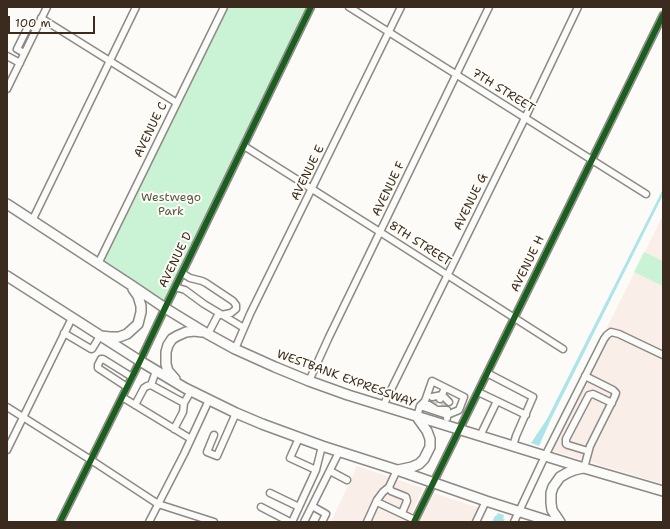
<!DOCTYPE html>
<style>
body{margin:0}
#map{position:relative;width:670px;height:529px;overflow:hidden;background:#fcfbf8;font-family:"Shantell Sans",sans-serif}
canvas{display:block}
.frame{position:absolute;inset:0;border:8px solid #3b2a1e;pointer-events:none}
.scale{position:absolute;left:8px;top:16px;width:87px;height:18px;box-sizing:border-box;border:2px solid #3b2a1e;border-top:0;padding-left:5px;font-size:12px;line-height:14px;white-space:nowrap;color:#3b2a1e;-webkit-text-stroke:3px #fdfcf7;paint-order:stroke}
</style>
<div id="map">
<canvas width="670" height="529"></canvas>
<div class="frame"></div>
<div class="scale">100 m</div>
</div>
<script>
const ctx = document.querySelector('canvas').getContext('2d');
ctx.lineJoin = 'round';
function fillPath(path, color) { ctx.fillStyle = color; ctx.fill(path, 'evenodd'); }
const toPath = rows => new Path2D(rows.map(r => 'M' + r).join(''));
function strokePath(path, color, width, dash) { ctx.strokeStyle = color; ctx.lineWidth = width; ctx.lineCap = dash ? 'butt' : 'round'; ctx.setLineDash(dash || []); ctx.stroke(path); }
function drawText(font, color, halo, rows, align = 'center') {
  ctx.font = font + ' "Shantell Sans",sans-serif'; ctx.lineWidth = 4; ctx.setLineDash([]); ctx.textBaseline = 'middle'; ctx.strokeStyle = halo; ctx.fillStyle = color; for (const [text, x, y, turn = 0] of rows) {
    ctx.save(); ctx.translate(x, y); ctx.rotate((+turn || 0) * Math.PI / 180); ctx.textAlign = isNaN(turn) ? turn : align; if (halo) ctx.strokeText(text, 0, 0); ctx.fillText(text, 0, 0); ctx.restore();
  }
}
const built = toPath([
 [663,215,663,484,546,449],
 [357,466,423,488,408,522,331,522],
 [433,493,480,508,473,522,419,522]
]);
const green = toPath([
 [224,7,311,7,165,308,98,264],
 [644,252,663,261,663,286,634,272]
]);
const water = toPath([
 [663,189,663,195,551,419,539,446,531,443,547,419],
 [498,513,504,515,503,519,505,519,503,522,492,522,495,516,496,516]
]);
const minorTunnel = toPath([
 [433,406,436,398],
 [443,409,445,401]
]);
const minor = toPath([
 [349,7,646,194],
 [41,18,177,103],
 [24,53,17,49,29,25,36,29],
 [7,56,20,63],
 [7,89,47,7],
 [244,146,380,232,563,349],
 [32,221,136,7],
 [98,264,224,7],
 [182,273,190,278,202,281,206,283,233,301,236,305,236,309,231,313,221,315],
 [175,287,185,290,204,304,244,328],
 [64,333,91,349,92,349,100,336],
 [208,334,219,313],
 [235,349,250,314,401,7],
 [487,373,533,397,516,436,513,446],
 [309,381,329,337,489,7],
 [151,385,156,371],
 [127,387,98,368,98,365,101,359,103,359,132,377],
 [478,392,497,401,480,436],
 [442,395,449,402],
 [122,397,191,439],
 [432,397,442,395],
 [440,399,445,388],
 [497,401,526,415],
 [135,405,144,388,147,386,151,385,184,403],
 [429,405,437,410,447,410],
 [383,406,525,118,578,7],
 [420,406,425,401,432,381,464,397,459,410,447,415],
 [7,407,91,460,158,504,214,522],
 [417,417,420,406,447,415,447,418],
 [174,429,183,412,184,403,191,391],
 [214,435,207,452,217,456,236,413],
 [299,438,290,458,316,470],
 [7,450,72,318],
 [588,451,568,445,566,444,566,439,589,395,593,394,612,403],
 [584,468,590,446,614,398,616,393,613,390,585,376],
 [330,471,347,480],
 [389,487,391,491,406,497,407,501,402,513],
 [270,493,299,507],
 [377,502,415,520],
 [312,506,326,514,322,522],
 [261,507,290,522],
 [60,522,140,361,165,308,311,7],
 [149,522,184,454,209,400],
 [292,522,316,470,322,446],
 [304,522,339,452],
 [367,522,377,500,383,492,389,487,397,470],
 [414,522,663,15],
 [476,522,486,501],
 [514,522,545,456,604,339,607,335,611,332,619,334,663,355]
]);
const highway = toPath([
 [7,204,131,285,165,308,206,333,235,349,275,367,309,381,348,395,584,468,663,491],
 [7,276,140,361,185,388,236,413,262,424,322,446,397,470,486,501,552,522],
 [101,336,110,337,119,337,127,334,138,324,141,312,141,306,138,296,133,289],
 [175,379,168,371,166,364,166,352,168,345,172,339,177,336,186,332,194,331,202,332],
 [398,470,412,467,419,464,424,459,430,447,430,439,427,431,417,417],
 [560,522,552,510,551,503,551,493,553,487,560,477,567,473,574,470,583,468]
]);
const cycleway = toPath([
 [60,522,140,361,165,308,311,7],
 [414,522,663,15]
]);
const streetNames = [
 ["7TH STREET",503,91,32],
 ["AVENUE C",151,130,-64],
 ["AVENUE E",308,173,-64],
 ["AVENUE F",389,189,-64],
 ["AVENUE G",471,202,-64],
 ["8TH STREET",420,244,33],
 ["AVENUE D",176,260,-64],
 ["AVENUE H",528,264,-64],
 ["WESTBANK EXPRESSWAY",346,379,20]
];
const parkNames = [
 ["Westwego",171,198],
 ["Park",171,212]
];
fillPath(built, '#f9efe8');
fillPath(green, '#caf2d5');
fillPath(water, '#ace5e9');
strokePath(minorTunnel, '#d5d1cc', 6, [6, 3]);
strokePath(minor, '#8d8985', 9);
strokePath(highway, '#8d8985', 12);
strokePath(minor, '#fbfbf9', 6);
strokePath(highway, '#fbfbf9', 9);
strokePath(cycleway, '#1b5e20', 6);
drawText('12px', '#3b2a1e', '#fdfcf7', streetNames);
drawText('12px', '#545a44', '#fdfcf7', parkNames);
</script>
